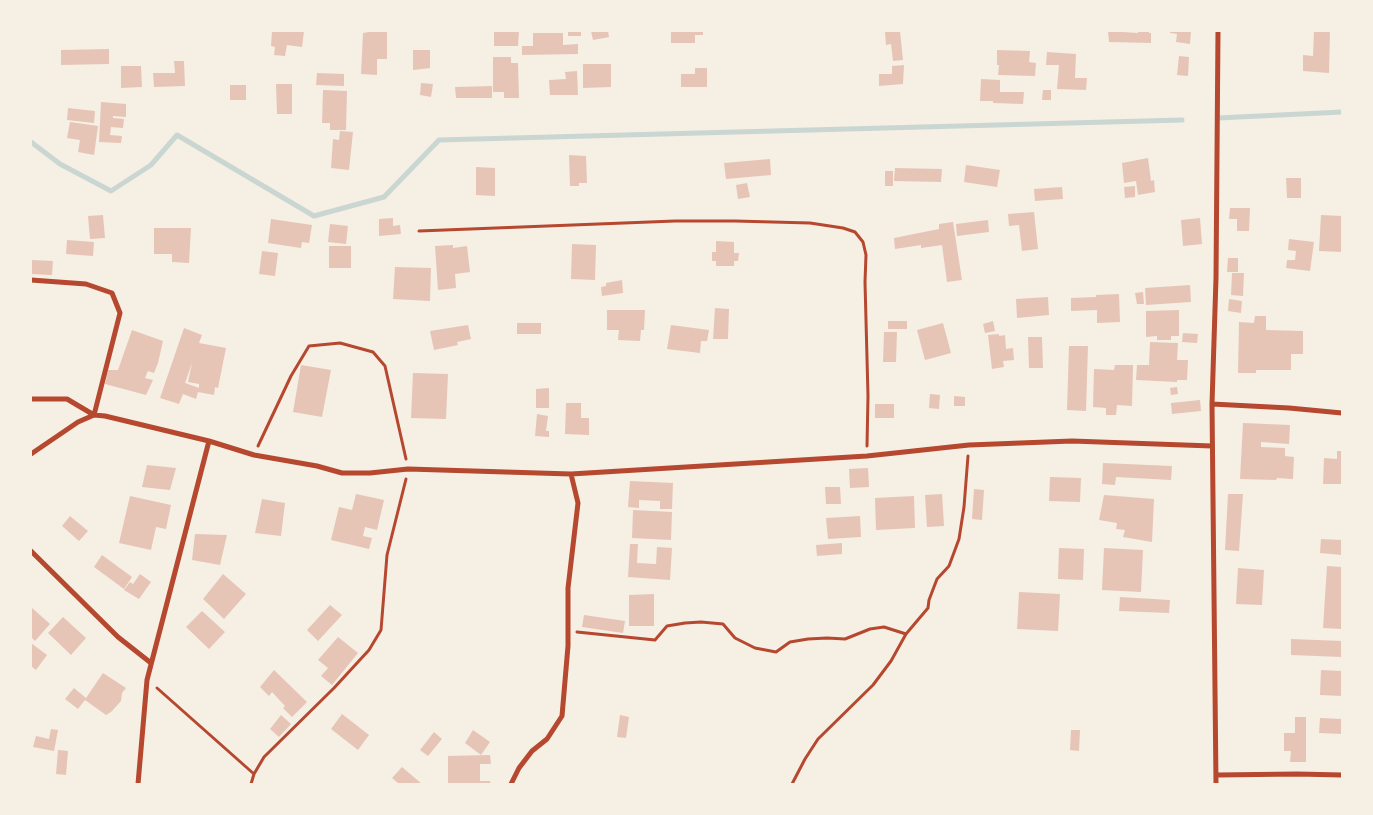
<!DOCTYPE html>
<style>
body{margin:0}
#map{position:relative;width:1373px;height:815px;overflow:hidden;background:#f6efe4;font-family:"Sofia Sans Condensed",sans-serif}
canvas{display:block}
.frame{position:absolute;inset:0;border:32px solid #f6efe4;pointer-events:none}
</style>
<div id="map">
<canvas width="1373" height="815"></canvas>
<div class="frame"></div>
</div>
<script>
const ctx = document.querySelector('canvas').getContext('2d');
ctx.lineJoin = 'round';
const toPath = rows => new Path2D(rows.map(r => 'M' + r).join(''));
function strokePath(path, color, width, dash) { ctx.strokeStyle = color; ctx.lineWidth = width; ctx.lineCap = dash ? 'butt' : 'round'; ctx.setLineDash(dash || []); ctx.stroke(path); }
function fillPath(path, color) { ctx.fillStyle = color; ctx.fill(path, 'evenodd'); }
const stream = toPath([
 [1218,118,1342,112],
 [31,142,60,164,111,191,151,165,177,135,314,216,384,197,439,140,1182,120]
]);
const building = toPath([
 [272,31,304,31,302,47,287,45,285,56,274,55,275,47,271,46],
 [375,31,387,31,387,59,377,59,377,75,361,74,363,33],
 [494,31,519,31,518,46,494,46],
 [568,31,581,31,581,36,568,36],
 [591,31,608,31,609,37,593,40],
 [671,31,703,31,703,35,695,35,695,43,671,43],
 [900,31,903,60,893,61,891,44,886,45,885,32],
 [1108,31,1138,33,1138,31,1149,31,1149,33,1151,33,1151,43,1109,42],
 [1170,31,1191,31,1190,44,1176,42,1177,34,1170,33],
 [1314,31,1330,31,1329,73,1303,71,1303,55,1313,56],
 [533,33,563,33,563,45,578,44,578,54,522,55,522,46,533,46],
 [109,49,109,64,61,65,61,50],
 [413,50,430,50,430,68,413,70],
 [997,50,1030,51,1029,62,1036,63,1035,76,998,75,999,65,997,65],
 [1047,52,1076,54,1075,78,1087,78,1086,90,1057,89,1059,65,1046,65],
 [1179,56,1189,57,1188,76,1177,75],
 [493,57,511,57,511,63,518,63,519,98,504,98,504,92,493,92],
 [174,61,184,61,185,86,154,87,153,73,175,73],
 [583,64,611,64,611,87,583,88],
 [904,65,903,84,879,86,879,74,892,74,892,66],
 [121,66,141,66,142,87,121,88],
 [695,68,707,68,707,87,681,87,681,74,695,74],
 [577,71,578,95,550,95,549,80,566,79,565,72],
 [317,73,344,74,344,86,316,85],
 [981,79,1000,80,1000,92,1024,92,1023,104,993,103,993,101,980,101],
 [421,83,433,84,431,97,420,95],
 [276,84,292,84,292,114,277,114],
 [230,85,246,85,246,100,230,100],
 [492,86,492,98,456,98,455,87],
 [323,90,347,91,346,130,330,130,330,123,322,123],
 [1043,90,1051,90,1051,100,1042,100],
 [101,102,126,104,126,117,113,116,113,118,124,119,123,128,111,127,110,135,122,136,121,143,99,142],
 [68,108,95,111,94,123,67,120],
 [70,122,98,126,94,155,78,152,80,140,67,138],
 [340,131,353,132,349,170,331,168,333,139,339,140],
 [569,155,586,156,587,183,579,183,579,186,570,186],
 [1148,158,1151,181,1154,180,1155,192,1138,195,1136,181,1124,183,1122,163],
 [770,159,771,175,726,179,724,163],
 [966,165,1000,170,997,187,964,182],
 [476,167,495,168,495,196,476,195],
 [895,168,942,169,941,182,894,181],
 [885,171,893,171,893,186,885,186],
 [1286,178,1301,178,1301,198,1287,198],
 [747,183,750,197,738,199,736,185],
 [1135,186,1135,197,1125,198,1124,187],
 [1062,187,1063,199,1035,201,1034,189],
 [1230,208,1250,208,1249,231,1237,231,1237,219,1229,219],
 [1034,212,1038,249,1022,251,1019,225,1009,226,1008,214],
 [103,215,105,238,90,239,88,216],
 [1321,215,1342,216,1342,252,1319,251],
 [393,218,393,226,400,225,401,234,379,236,379,219],
 [1200,218,1202,244,1183,246,1181,220],
 [271,219,312,225,309,243,302,242,301,248,268,243],
 [988,220,989,232,957,236,956,224],
 [953,222,962,280,947,282,942,245,921,248,921,245,895,249,894,238,939,229,939,224],
 [330,224,348,226,346,244,328,242],
 [154,228,191,228,189,263,172,262,172,254,154,254],
 [1289,239,1314,242,1310,271,1286,268,1287,260,1295,260,1296,251,1288,250],
 [67,240,94,242,93,256,66,254],
 [716,241,734,242,734,253,739,253,738,261,734,261,734,266,716,266,716,261,712,261,712,252,716,252],
 [572,244,596,245,595,280,571,279],
 [453,245,453,248,467,246,470,272,455,274,456,288,438,290,435,246],
 [329,246,351,246,351,268,329,268],
 [262,251,278,253,275,276,259,274],
 [1228,258,1238,258,1238,272,1227,272],
 [31,260,53,261,52,275,31,274],
 [395,267,431,268,430,301,393,299],
 [1232,273,1244,273,1243,296,1231,295],
 [622,280,623,293,602,296,601,287,606,286,606,283],
 [1190,285,1191,302,1146,305,1145,288],
 [1143,292,1144,304,1137,304,1135,293],
 [1119,294,1120,322,1097,323,1097,310,1071,311,1071,298,1096,297,1096,295],
 [1048,297,1049,315,1017,318,1016,299],
 [1229,299,1242,301,1241,313,1228,311],
 [715,308,729,309,728,339,713,339],
 [607,310,645,310,644,330,641,330,640,341,618,340,619,330,607,330],
 [1179,310,1179,336,1171,336,1171,340,1157,340,1157,336,1146,337,1146,311],
 [1255,316,1266,316,1266,330,1303,331,1303,354,1291,354,1291,370,1256,370,1256,373,1238,373,1239,322,1254,323],
 [888,321,907,321,907,329,888,329],
 [993,321,995,331,985,333,983,324],
 [517,323,541,323,541,334,517,334],
 [943,323,951,353,925,360,917,330],
 [468,325,471,339,457,342,458,345,434,350,430,331],
 [671,325,709,330,707,341,701,341,700,353,667,349],
 [184,328,202,335,199,343,226,348,218,388,215,387,214,395,198,392,196,399,183,394,179,404,160,398],
 [192,363,188,382,199,384,199,388,185,383],
 [132,330,163,341,158,363,154,373,148,371,145,378,153,380,146,395,105,384,108,370,118,370],
 [884,332,897,332,896,362,883,362],
 [1183,333,1198,334,1197,343,1182,342],
 [999,334,999,336,1005,335,1006,349,1013,348,1014,360,1003,361,1004,367,992,369,988,335],
 [1028,337,1042,337,1043,368,1029,368],
 [1150,342,1178,343,1177,360,1188,360,1187,380,1177,380,1177,382,1136,380,1137,365,1149,365],
 [1069,346,1088,346,1086,411,1067,410],
 [301,365,331,370,322,417,293,412],
 [1115,365,1133,365,1132,406,1117,405,1116,415,1106,415,1106,408,1093,407,1094,369,1114,370],
 [413,373,448,374,446,419,411,418],
 [1177,387,1178,394,1171,395,1170,388],
 [549,388,549,408,536,408,536,389],
 [930,394,940,395,939,409,929,408],
 [954,396,965,397,965,406,954,406],
 [1200,400,1201,411,1172,414,1171,403],
 [566,403,581,403,581,418,589,418,589,435,565,434],
 [875,404,894,404,894,418,875,418],
 [537,414,548,416,546,431,549,431,549,437,535,436],
 [1243,423,1290,425,1289,444,1261,442,1261,447,1285,448,1285,456,1294,457,1293,479,1277,478,1276,480,1240,479],
 [1337,451,1342,451,1342,484,1323,484,1324,458,1337,459],
 [1103,463,1172,466,1171,480,1116,477,1115,485,1102,484],
 [147,465,176,468,170,490,142,487],
 [868,468,869,487,850,488,849,469],
 [1050,477,1081,478,1080,502,1049,501],
 [630,481,673,483,672,509,660,509,660,501,639,500,639,508,628,507],
 [825,487,840,487,841,504,826,504],
 [974,489,984,490,982,520,972,519],
 [356,494,384,500,377,530,365,527,363,536,372,538,369,549,331,540,339,507,352,510],
 [942,494,944,526,927,527,925,495],
 [1228,494,1243,494,1239,551,1225,550],
 [1104,495,1154,499,1152,542,1123,537,1125,530,1116,529,1117,523,1099,520],
 [130,496,171,505,166,529,156,527,151,550,119,543],
 [914,496,915,528,876,530,875,498],
 [262,499,285,503,281,536,255,533],
 [633,510,672,512,671,540,632,538],
 [70,516,88,531,79,541,62,526],
 [860,516,861,537,828,539,826,518],
 [195,534,227,535,220,565,192,560],
 [1321,539,1342,540,1342,555,1320,553],
 [842,543,842,554,817,556,816,545],
 [630,544,638,544,637,563,656,564,657,547,672,548,670,580,628,577],
 [1059,548,1084,549,1083,580,1058,579],
 [1104,548,1143,550,1141,592,1102,590],
 [102,555,132,577,124,589,94,567],
 [1327,566,1342,567,1342,629,1323,628],
 [1238,568,1264,570,1262,605,1236,604],
 [140,574,151,582,139,599,124,590,130,582,133,584],
 [223,574,246,594,224,619,203,599],
 [1019,592,1060,594,1058,631,1017,629],
 [654,594,654,626,629,626,629,595],
 [1120,597,1170,600,1169,613,1119,611],
 [330,605,342,615,318,641,307,630],
 [31,607,50,624,35,641,31,637],
 [202,611,225,632,209,649,186,627],
 [584,615,625,621,623,633,582,627],
 [63,617,86,638,71,655,48,633],
 [338,637,358,653,332,685,321,676,328,668,318,660],
 [1291,639,1342,641,1342,657,1291,655],
 [31,643,47,655,36,670,31,666],
 [274,670,307,702,292,717,283,708,285,706,272,692,269,696,260,687],
 [1321,670,1342,671,1342,696,1320,695],
 [103,673,126,688,122,693,121,701,111,712,106,715,85,700,78,709,65,699,74,688,86,698],
 [342,714,369,735,358,750,331,729],
 [281,715,291,724,279,737,270,729],
 [620,715,629,717,626,738,617,737],
 [1295,717,1306,717,1306,762,1290,762,1291,751,1284,751,1284,733,1295,733],
 [1320,718,1342,719,1342,734,1319,733],
 [51,729,58,730,54,751,33,747,36,736,49,739],
 [473,730,490,742,481,755,465,743],
 [1071,730,1080,730,1079,751,1070,750],
 [434,732,442,739,428,756,420,750],
 [58,750,68,751,66,775,56,774],
 [490,755,491,764,480,764,480,781,490,781,491,784,448,784,448,756],
 [402,767,422,784,399,784,392,778]
]);
const path = toPath([
 [419,231,675,221,735,221,810,223,843,228,855,232,863,242,866,255,865,282,868,396,867,446],
 [258,446,291,376,309,346,340,343,373,352,385,366,406,459],
 [577,632,655,640,667,626,685,623,701,622,723,624,735,638,755,648,776,652,790,642,808,639,827,638,845,639,870,629,884,627,906,634],
 [157,688,254,774],
 [251,784,254,774,264,757,334,688,369,650,381,630,387,555,406,479],
 [792,784,805,759,818,739,873,685,891,661,906,634,928,608,929,600,937,579,949,566,959,539,964,507,968,456]
]);
const minor = toPath([
 [31,280,86,284,112,293,120,313,94,415,67,399,31,399],
 [1212,404,1289,408,1342,413],
 [31,454,78,422,94,415,105,416,209,441,254,455,317,466,342,473,370,473,408,469,571,474,867,456,969,445,1072,441,1212,446],
 [31,551,118,637,151,663],
 [1217,775,1297,774,1342,775],
 [138,784,147,680,209,441],
 [511,784,519,768,532,751,547,739,562,716,568,646,568,588,578,503,571,474],
 [1216,784,1212,404,1216,278,1218,31]
]);
strokePath(stream, '#c9d6d2', 5);
fillPath(building, '#e6c5b7');
strokePath(path, '#b5482f', 3);
strokePath(minor, '#b5482f', 5);
</script>
